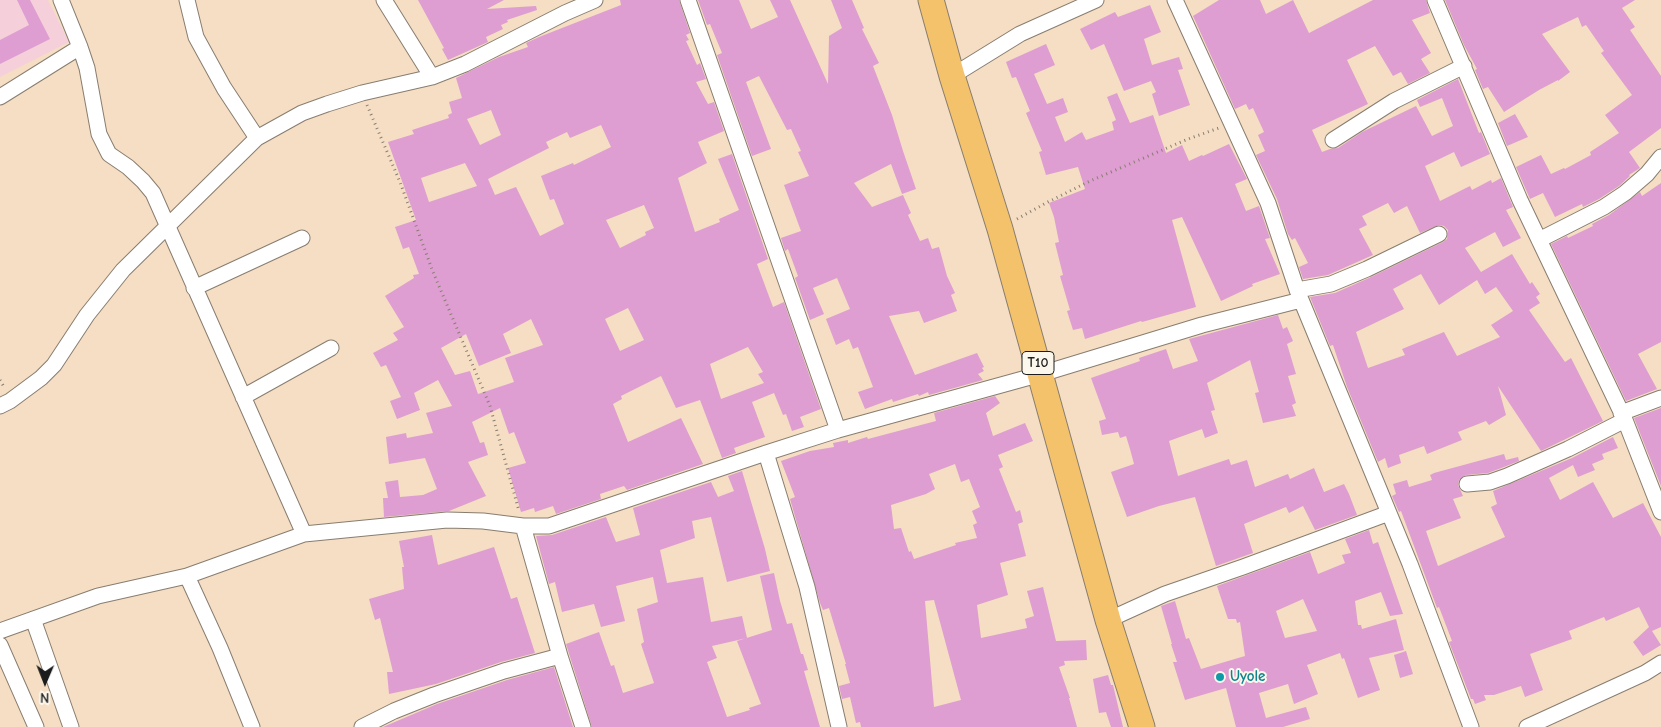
<!DOCTYPE html>
<style>
body{margin:0}
#map{position:relative;width:1661px;height:727px;overflow:hidden;background:#f5dec3;font-family:"Comic Neue",sans-serif}
canvas{display:block}
.north{position:absolute;left:20px;top:657px;width:50px;height:50px;-webkit-text-stroke:4px #fbf7ec;paint-order:stroke;rotate:181deg;font-size:14px;font-weight:700;line-height:20px;text-align:center;color:#1c1c1c}
.north::after{content:'';display:block;margin:auto;width:18px;height:22px;background:#1c1c1c;clip-path:polygon(50% 0,100% 100%,50% 72%,0 100%)}
</style>
<div id="map">
<canvas width="1661" height="727"></canvas>
<div class="north">N</div>
</div>
<script>
const ctx = document.querySelector('canvas').getContext('2d');
ctx.lineJoin = 'round';
function fillPath(path, color) { ctx.fillStyle = color; ctx.fill(path, 'evenodd'); }
const toPath = rows => new Path2D(rows.map(r => 'M' + r).join(''));
function strokePath(path, color, width, dash) { ctx.strokeStyle = color; ctx.lineWidth = width; ctx.lineCap = dash ? 'butt' : 'round'; ctx.setLineDash(dash || []); ctx.stroke(path); }
function drawText(font, color, halo, rows, align = 'center') {
  ctx.font = font + ' "Comic Neue",sans-serif'; ctx.lineWidth = 4; ctx.setLineDash([]); ctx.textBaseline = 'middle'; ctx.strokeStyle = halo; ctx.fillStyle = color; for (const [text, x, y, turn = 0] of rows) {
    ctx.save(); ctx.translate(x, y); ctx.rotate((+turn || 0) * Math.PI / 180); ctx.textAlign = isNaN(turn) ? turn : align; if (halo) ctx.strokeText(text, 0, 0); ctx.fillText(text, 0, 0); ctx.restore();
  }
}
const built = toPath([
 [0,0,48,0,69,42,0,77]
]);
const building = toPath([
 [17,0,30,0,50,39,0,64,0,40,29,25],
 [418,0,504,0,487,9,536,6,537,10,507,20,508,22,501,25,503,29,486,37,488,42,448,60,442,49,444,48],
 [620,0,679,0,690,33,686,35,689,40,686,41,697,65,700,63,706,79,696,82,708,104,714,102,724,131,698,142,707,163,678,178,695,232,720,222,719,219,739,210,718,159,732,154,768,259,757,264,773,307,784,302,821,409,800,417,804,427,792,431,786,414,783,415,774,393,752,402,765,437,734,448,736,453,722,458,700,400,676,408,661,376,621,396,622,399,613,404,628,442,681,418,703,464,627,490,624,486,600,494,601,499,556,514,553,506,535,512,534,508,521,512,508,468,526,463,514,432,509,434,500,408,472,422,480,443,484,442,488,455,468,462,486,496,449,511,384,517,383,498,388,498,385,482,398,480,400,497,423,495,437,489,425,458,389,464,386,437,406,433,407,438,433,433,426,413,452,406,438,380,414,393,420,410,397,419,390,401,401,397,386,365,381,367,373,353,398,340,393,333,404,327,385,296,414,278,413,275,419,274,409,247,403,249,395,227,416,220,388,142,414,134,412,130,449,118,448,115,452,113,449,102,462,98,456,78,499,57,528,47,526,43,539,37,621,5],
 [491,110,501,135,480,145,467,119],
 [601,125,611,147,574,165,573,163,541,176,550,200,554,199,564,224,540,236,516,187,495,195,488,179,549,148,546,142,567,132,570,138],
 [465,163,477,186,429,202,421,178],
 [644,205,654,228,645,232,646,235,620,248,606,220],
 [628,308,644,340,620,351,605,319],
 [531,319,543,345,505,358,514,382,478,394,470,371,455,375,441,348,466,334,479,366,511,353,503,334],
 [748,347,763,372,758,374,764,383,721,399,710,364],
 [698,0,739,0,751,29,778,17,770,0,790,0,828,84,829,36,842,28,831,0,852,0,864,28,862,29,879,63,873,66,892,115,903,151,916,189,902,194,891,164,854,183,872,207,903,195,911,213,908,215,920,241,928,238,932,249,939,247,947,276,955,293,951,295,957,311,924,323,919,311,889,316,915,375,977,353,984,367,982,368,984,371,978,374,983,380,929,395,928,392,919,396,918,394,893,402,892,399,865,409,858,392,873,387,858,347,853,349,849,339,836,345,826,319,850,309,837,278,813,288,824,314,810,320,795,278,798,276,788,249,785,251,781,238,801,231,784,185,809,176,798,152,801,151,791,129,787,130,759,76,746,82,771,149,752,156,717,55,722,53,710,24,707,25],
 [1219,0,1260,0,1266,14,1293,0,1309,33,1373,0,1426,0,1430,13,1412,20,1431,53,1421,59,1430,73,1408,84,1401,72,1393,76,1375,46,1347,60,1368,104,1312,130,1322,152,1330,149,1338,148,1362,132,1416,106,1432,136,1453,126,1442,98,1420,107,1417,100,1458,79,1479,133,1481,132,1490,154,1461,167,1454,152,1425,166,1440,201,1470,186,1472,190,1491,180,1492,183,1501,178,1513,207,1506,210,1521,238,1503,247,1495,232,1465,248,1481,272,1512,254,1530,284,1532,282,1540,294,1536,297,1540,303,1529,310,1565,362,1571,358,1603,421,1541,451,1498,386,1506,415,1489,425,1486,421,1458,432,1462,440,1427,454,1424,446,1399,455,1401,463,1388,468,1385,458,1378,462,1347,387,1333,345,1330,346,1310,297,1335,293,1371,277,1443,242,1447,239,1448,230,1444,226,1439,225,1420,233,1407,206,1394,213,1388,203,1362,216,1367,225,1359,229,1373,255,1328,275,1303,279,1299,267,1308,263,1295,238,1292,240,1288,234,1277,199,1256,155,1265,151,1258,135,1264,132,1253,108,1249,110,1246,104,1235,109,1193,16],
 [1421,274,1439,305,1477,280,1485,294,1496,287,1513,311,1491,325,1500,337,1457,356,1444,332,1402,349,1405,355,1368,368,1356,332,1404,309,1393,289],
 [1445,0,1635,0,1622,8,1635,27,1630,30,1661,76,1661,128,1629,152,1640,168,1629,175,1630,176,1619,186,1599,199,1583,207,1582,204,1555,217,1543,193,1530,199,1516,167,1541,155,1551,174,1564,168,1565,169,1591,155,1590,152,1619,133,1605,115,1632,95,1601,53,1604,51,1586,25,1582,27,1578,17,1542,34,1570,72,1558,81,1558,80,1539,90,1504,112,1488,87,1483,89,1475,70,1477,69,1464,45],
 [1150,5,1161,32,1144,39,1152,65,1179,57,1183,69,1178,70,1190,105,1159,116,1152,94,1156,92,1151,81,1124,91,1104,44,1091,50,1080,29,1115,12,1118,17],
 [1046,44,1055,65,1034,74,1047,104,1063,98,1068,112,1055,117,1065,142,1082,132,1086,140,1114,130,1112,122,1116,120,1107,97,1117,93,1130,123,1153,115,1166,153,1182,145,1189,161,1202,155,1203,156,1229,144,1247,179,1235,184,1246,211,1259,206,1270,238,1265,239,1280,274,1252,284,1253,286,1221,301,1182,217,1172,220,1196,307,1142,322,1141,321,1085,339,1082,328,1073,330,1067,311,1070,310,1060,276,1063,275,1055,243,1059,242,1054,217,1049,203,1085,189,1078,167,1046,175,1039,152,1042,151,1026,113,1030,111,1016,77,1012,78,1006,62],
 [1515,114,1528,137,1507,146,1498,123],
 [1661,183,1661,342,1638,354,1657,389,1626,401,1551,244,1567,236,1568,238,1593,226,1592,224,1609,215,1640,192,1642,196],
 [1278,315,1283,329,1287,327,1293,341,1287,344,1296,374,1288,376,1296,403,1292,405,1296,416,1263,423,1255,393,1259,392,1250,360,1207,383,1215,410,1211,411,1218,433,1205,438,1202,429,1169,441,1178,476,1229,459,1231,465,1247,460,1255,487,1288,474,1290,479,1314,468,1324,492,1344,484,1349,494,1357,515,1315,530,1303,506,1289,513,1286,507,1244,524,1253,553,1216,566,1195,497,1159,506,1127,517,1111,472,1134,464,1130,449,1126,436,1120,438,1118,432,1102,435,1099,421,1106,419,1091,378,1140,361,1139,358,1166,349,1173,369,1198,361,1189,339],
 [995,396,1000,403,986,413,993,436,1025,423,1033,441,998,455,1003,467,999,469,1016,512,1020,510,1023,522,1018,524,1026,556,1000,563,1008,595,977,605,981,638,1027,628,1025,619,1034,616,1027,591,1043,587,1056,641,1086,640,1087,660,1064,661,1065,665,1059,667,1070,698,1069,698,1077,727,861,727,860,722,856,723,850,697,842,699,839,686,850,683,845,664,846,664,829,608,823,610,820,603,790,499,795,497,781,461,810,451,834,447,833,443,848,440,848,443,867,437,868,439,936,421,934,413],
 [955,464,961,482,969,479,980,507,972,511,977,523,973,525,977,538,955,543,956,545,914,559,911,551,909,552,901,528,894,529,891,505,926,494,935,489,929,474],
 [934,600,961,700,934,707,925,601],
 [1661,408,1661,486,1634,418],
 [1613,437,1618,448,1602,454,1604,459,1592,464,1595,470,1578,477,1573,465,1549,478,1560,500,1593,482,1613,518,1643,503,1661,537,1661,627,1652,631,1661,645,1643,656,1633,642,1649,627,1639,607,1606,621,1604,617,1569,631,1572,639,1530,654,1543,690,1525,697,1521,686,1494,695,1484,695,1486,700,1475,704,1473,699,1471,699,1449,642,1452,641,1439,607,1437,608,1401,511,1399,512,1392,496,1396,494,1393,484,1407,480,1409,487,1432,480,1430,475,1434,473,1504,454,1506,460,1518,457,1519,461,1504,467,1488,473,1466,475,1459,480,1458,485,1463,496,1453,499,1461,518,1426,531,1438,566,1505,537,1491,507,1497,504,1493,491,1572,458],
 [742,471,765,549,770,571,727,582,711,517,692,521,695,538,660,550,667,583,703,577,711,622,742,616,747,638,712,646,717,658,707,662,727,717,750,710,749,708,761,704,737,641,772,630,760,576,774,573,780,601,787,624,792,623,801,654,803,654,808,670,804,671,820,727,592,727,566,644,599,632,611,666,614,665,623,693,654,683,641,644,644,642,637,609,658,602,653,577,616,586,625,621,601,627,594,604,562,612,555,582,549,584,536,536,552,535,606,517,616,542,640,535,633,508,711,482,718,497,734,491,728,476],
 [1369,530,1373,544,1378,542,1403,614,1390,616,1381,592,1355,601,1358,625,1361,625,1362,629,1396,619,1404,650,1369,658,1380,690,1358,698,1344,658,1342,659,1340,653,1307,665,1318,694,1294,704,1288,684,1259,693,1266,718,1306,707,1310,719,1283,727,1236,727,1226,688,1185,700,1173,662,1177,662,1171,644,1172,644,1161,606,1175,601,1186,639,1189,638,1201,669,1245,656,1240,622,1237,623,1236,619,1228,619,1217,586,1310,552,1318,574,1345,563,1342,555,1351,553,1345,539],
 [1303,599,1317,631,1285,638,1276,611],
 [432,535,438,565,494,547,511,599,517,597,535,653,501,662,436,684,389,694,387,672,393,672,380,618,375,620,369,599,404,589,402,567,404,567,399,541],
 [1406,651,1413,674,1400,678,1394,655],
 [554,667,573,727,383,727,437,704,507,680],
 [1108,675,1111,685,1113,685,1123,727,1111,727,1106,712,1099,713,1093,679]
]);
const path = toPath([
 [367,105,400,182,433,272,490,406,519,511],
 [1017,219,1046,203,1090,181,1188,139,1219,128],
 [0,380,4,387]
]);
const minor = toPath([
 [61,0,80,47,87,68,99,134,109,154,128,167,143,181,153,193,304,534],
 [187,0,196,37,224,88,257,138],
 [384,0,432,77],
 [688,0,838,430],
 [1175,0,1268,203,1297,290,1410,564,1471,727],
 [1435,0,1520,200,1625,420,1661,512],
 [952,76,1020,34,1096,0],
 [0,97,80,47],
 [1333,140,1394,101,1464,66],
 [1539,240,1604,207,1625,193,1647,174,1661,157],
 [194,288,302,238],
 [1297,290,1331,284,1367,269,1439,234],
 [243,397,331,348],
 [0,406,10,401,41,378,54,365,87,315,123,270,257,138,302,113,327,104,362,93,432,77,465,64,565,13,595,0],
 [1621,413,1661,398],
 [766,453,807,587,839,727],
 [1467,484,1490,482,1507,476,1568,449,1625,420],
 [523,526,560,656,583,727],
 [187,576,220,648,252,727],
 [33,619,71,727],
 [1108,620,1165,594,1243,567,1389,513],
 [0,631,98,596,187,576,304,534,447,520,483,521,523,526,549,526,766,453,838,430,1041,374,1202,325,1301,300],
 [0,645,36,727],
 [362,727,394,711,434,695,504,671,560,656],
 [1527,727,1645,673,1661,663]
]);
const trunk = toPath([
 [931,0,952,76,1000,229,1108,620,1142,727]
]);
const markers = [
 [1220,677,5,"#0f9aa8"]
];
const shields = [
 [1038,363,32]
];
const shieldNames = [
 ["T10",1038,363]
];
const cultureNames = [
 ["Uyole",1230,677]
];
fillPath(built, '#f5cfda');
fillPath(building, '#de9ed1');
strokePath(minor, '#887d70', 17);
strokePath(trunk, '#887d70', 27);
strokePath(path, '#887d70', 3, [1, 4]);
strokePath(minor, '#fff', 15);
strokePath(trunk, '#f3c26a', 25);
for (const [x, y, r, color] of markers) { const dot = new Path2D(); dot.arc(x, y, r, 0, 2 * Math.PI); ctx.fillStyle = color; ctx.fill(dot); strokePath(dot, '#fbf7ec', 2); }
for (const [x, y, w] of shields) { const box = new Path2D(); box.roundRect(x - w / 2, y - 11.5, w, 23, 4); ctx.fillStyle = '#fbf7ec'; ctx.fill(box); strokePath(box, '#1c1c1c', 1); }
drawText('bold 14px', '#1c1c1c', null, shieldNames);
drawText('bold 15px', '#0d838f', '#fbf7ec', cultureNames, 'left');
</script>
